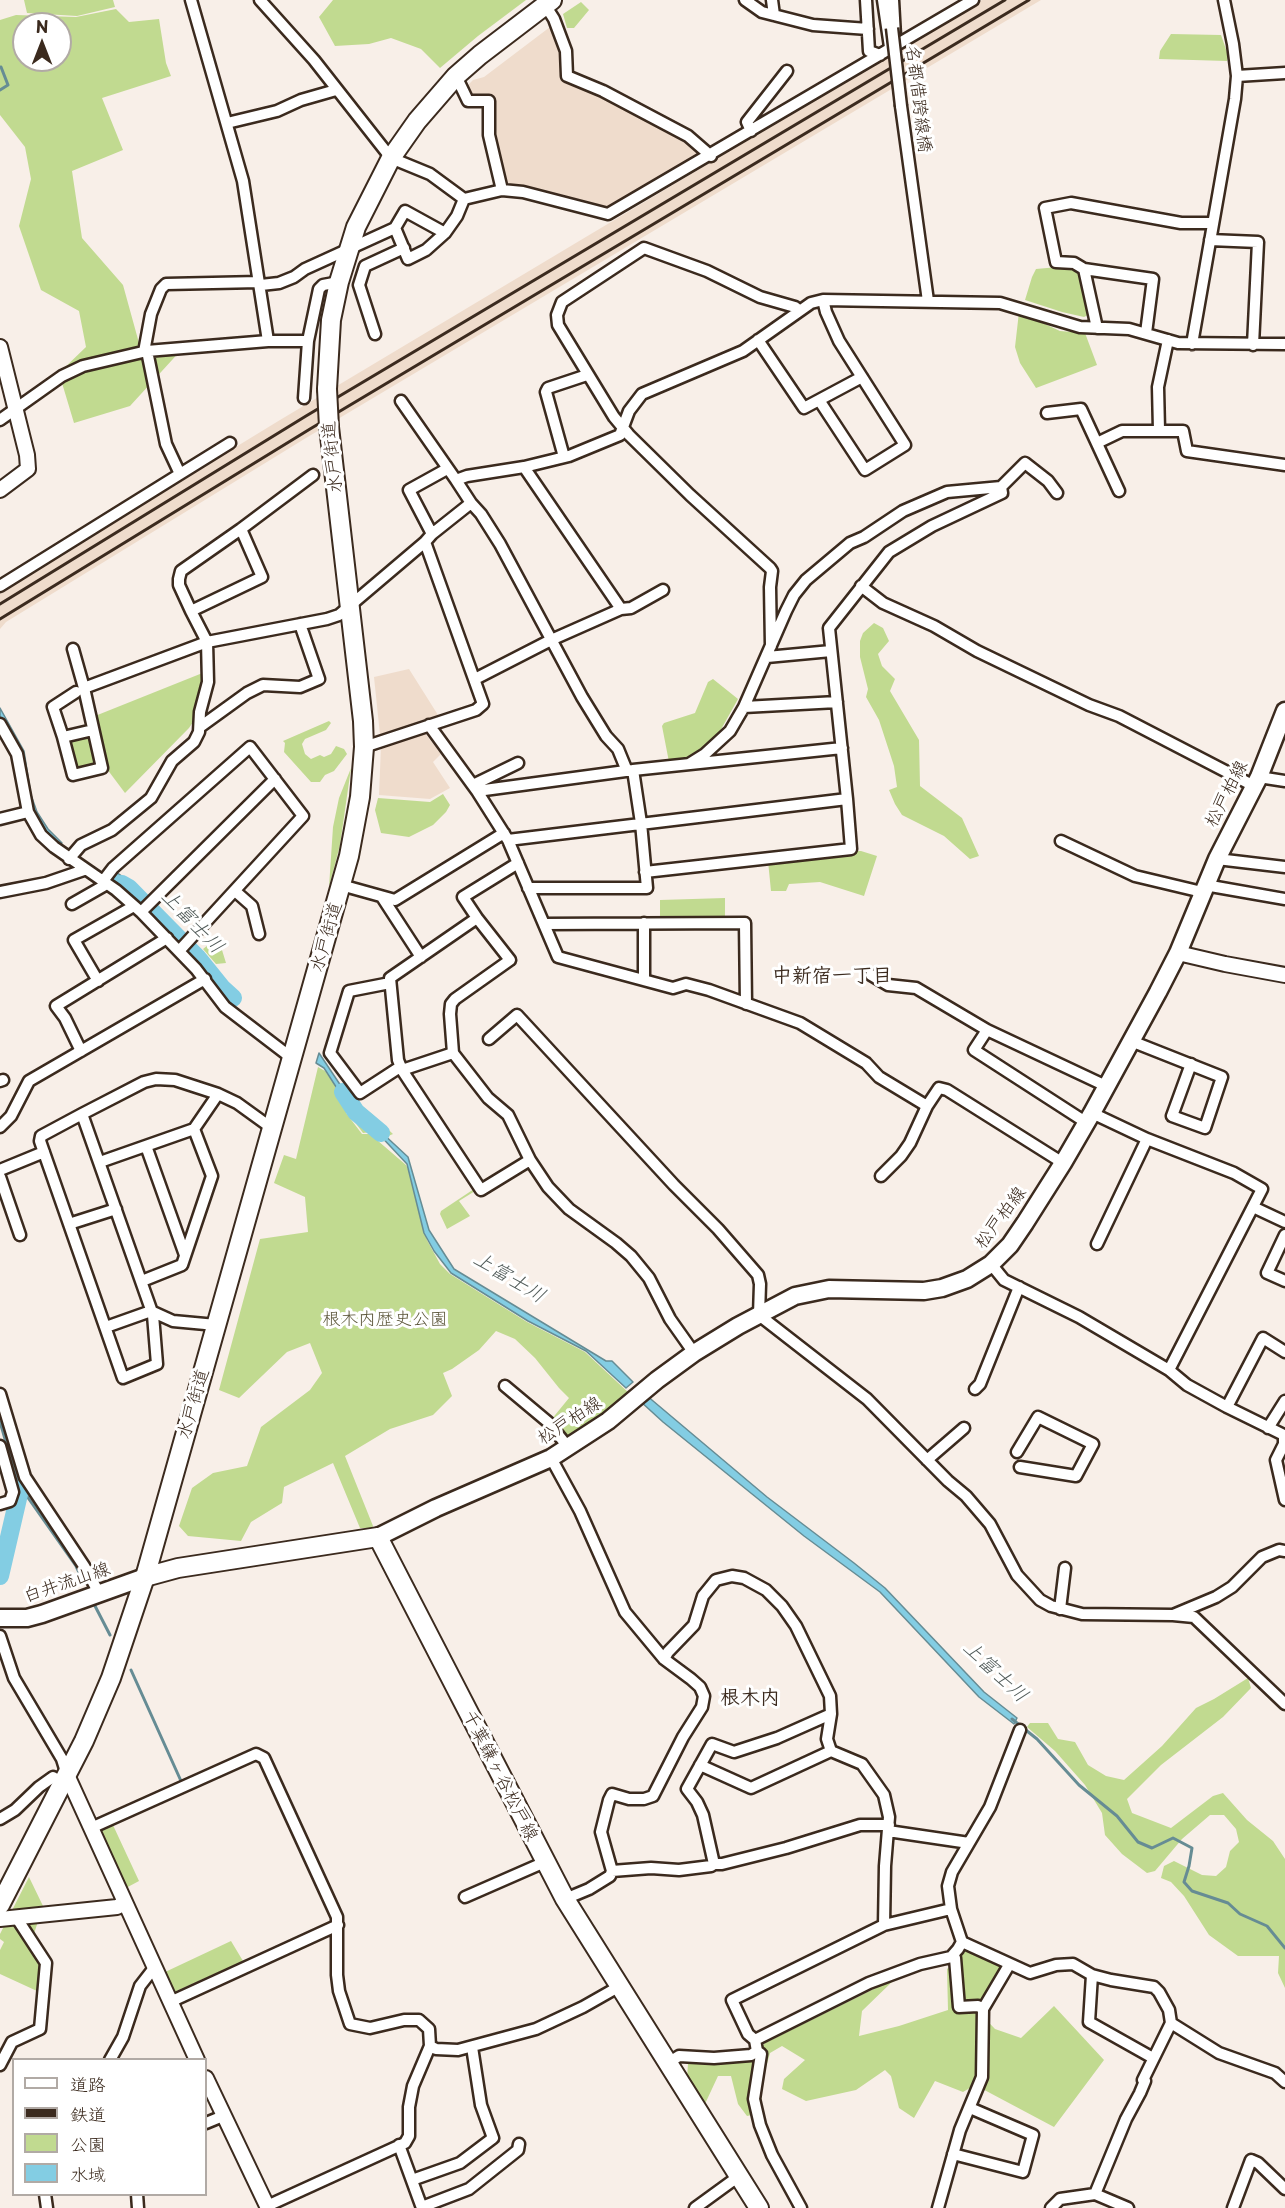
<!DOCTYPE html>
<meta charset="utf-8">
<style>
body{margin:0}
#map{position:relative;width:1285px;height:2208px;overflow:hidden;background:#f8efe8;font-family:"Playpen Sans","Klee One",sans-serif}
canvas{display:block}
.legend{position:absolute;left:12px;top:2058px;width:195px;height:138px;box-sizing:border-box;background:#fff;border:2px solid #b1aaa5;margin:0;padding:8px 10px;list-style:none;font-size:18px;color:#3b2a1e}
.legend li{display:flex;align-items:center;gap:12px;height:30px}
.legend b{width:30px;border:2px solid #b1aaa5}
.north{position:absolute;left:12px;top:12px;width:60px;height:60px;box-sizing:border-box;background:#fff;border:2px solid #b1aaa5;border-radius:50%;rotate:0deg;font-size:16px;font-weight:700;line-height:24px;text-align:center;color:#3b2a1e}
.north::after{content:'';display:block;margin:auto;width:21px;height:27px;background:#3b2a1e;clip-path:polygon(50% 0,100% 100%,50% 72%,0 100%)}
</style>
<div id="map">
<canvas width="1285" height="2208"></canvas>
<ul class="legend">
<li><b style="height:8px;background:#fff"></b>道路</li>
<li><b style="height:8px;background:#3b2a1e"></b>鉄道</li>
<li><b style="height:16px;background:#c1da90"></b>公園</li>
<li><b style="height:16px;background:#83cde3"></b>水域</li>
</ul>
<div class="north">N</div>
</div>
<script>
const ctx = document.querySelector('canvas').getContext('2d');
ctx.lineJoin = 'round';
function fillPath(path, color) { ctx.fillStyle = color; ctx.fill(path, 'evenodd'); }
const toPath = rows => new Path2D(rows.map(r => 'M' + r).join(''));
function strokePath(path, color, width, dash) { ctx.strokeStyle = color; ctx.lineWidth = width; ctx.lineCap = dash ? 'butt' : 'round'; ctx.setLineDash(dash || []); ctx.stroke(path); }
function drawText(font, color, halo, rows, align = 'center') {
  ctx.font = font + ' "Playpen Sans","Klee One",sans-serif'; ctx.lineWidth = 6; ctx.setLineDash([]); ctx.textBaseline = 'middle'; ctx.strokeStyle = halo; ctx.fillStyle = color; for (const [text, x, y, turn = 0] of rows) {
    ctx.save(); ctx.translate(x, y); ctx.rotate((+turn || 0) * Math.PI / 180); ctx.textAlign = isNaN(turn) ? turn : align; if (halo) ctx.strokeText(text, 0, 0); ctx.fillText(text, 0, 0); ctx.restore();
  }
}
const built = toPath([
 [982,0,1041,0,306,438,6,622,0,629,0,591,280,420],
 [550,27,561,53,561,77,575,86,597,94,692,143,701,150,702,156,607,212,507,185,503,182,494,143,493,98,489,95,473,96,468,93,466,87,473,80,484,77],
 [409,669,438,715,380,735,374,677],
 [424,732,441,754,433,762,450,788,430,799,379,795,381,746]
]);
const green = toPath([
 [24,0,113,0,115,7,77,16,27,13],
 [333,0,526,0,478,36,440,68,421,49,391,38,369,44,335,46,319,17],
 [581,2,589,10,574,28,567,28,563,14],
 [116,9,129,22,159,19,166,63,171,76,102,98,123,150,72,171,82,238,123,285,139,343,183,348,130,406,74,423,59,373,86,347,79,311,41,290,19,226,31,179,25,147,0,115,0,20,16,15,76,17],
 [24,24,60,24,60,60,24,60],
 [1171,34,1221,35,1228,55,1227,61,1159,59,1160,51],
 [1058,267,1078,268,1087,296,1088,315,1084,317,1062,312,1025,300,1032,277,1036,269],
 [1019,312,1060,331,1085,333,1097,365,1036,388,1020,363,1015,347],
 [874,623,883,628,889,641,878,654,882,666,895,679,890,691,919,740,920,786,962,818,979,856,970,859,944,836,902,815,895,804,889,790,897,787,894,766,879,720,866,697,868,689,860,657,860,641,863,633],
 [205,672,195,719,189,728,125,793,107,769,95,716],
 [713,679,738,699,719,733,694,755,681,762,669,762,662,726,664,723,695,713,708,682],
 [329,721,331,723,326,730,305,739,302,744,305,754,311,759,320,755,324,757,331,754,336,746,344,749,347,754,334,771,325,775,320,782,311,782,284,752,285,743,283,741],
 [89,735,97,764,76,771,70,739],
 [351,768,340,845,329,887,333,827,339,798],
 [443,794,450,805,446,812,433,825,409,837,381,833,375,810,378,798,430,802],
 [851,851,861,851,877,856,864,896,820,882,789,884,786,891,771,891,768,861],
 [725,898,725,919,660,920,660,900],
 [218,937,226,963,216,964,203,949],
 [318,1067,325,1071,335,1085,348,1106,346,1113,362,1134,370,1134,406,1165,412,1177,419,1199,427,1240,440,1264,450,1274,527,1322,585,1352,630,1394,567,1439,551,1420,569,1398,559,1388,535,1358,515,1339,496,1331,479,1350,452,1369,443,1373,452,1396,433,1415,390,1429,345,1456,373,1526,372,1528,360,1528,333,1463,284,1487,282,1503,251,1522,241,1541,188,1536,179,1526,192,1488,213,1473,247,1466,261,1427,310,1390,322,1373,310,1343,287,1352,239,1398,219,1390,260,1239,308,1232,305,1197,274,1183,284,1155,296,1159],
 [362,1106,373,1115,393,1134,379,1140,371,1132,363,1133,348,1113],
 [474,1189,475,1191,459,1201,470,1216,447,1229,440,1214,441,1211],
 [1248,1678,1251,1688,1223,1717,1161,1765,1127,1799,1132,1813,1171,1828,1213,1796,1223,1793,1247,1820,1273,1841,1285,1859,1285,1988,1278,1973,1279,1956,1238,1956,1209,1935,1184,1896,1171,1882,1161,1878,1164,1866,1174,1861,1202,1875,1216,1876,1226,1867,1230,1851,1239,1842,1236,1829,1224,1815,1210,1815,1182,1839,1155,1871,1147,1873,1122,1854,1105,1835,1102,1813,1085,1785,1055,1751,1027,1727,1030,1723,1048,1723,1058,1739,1075,1742,1088,1765,1106,1776,1124,1780,1162,1746,1196,1708,1214,1699],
 [112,1823,139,1881,124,1889,99,1835,103,1827],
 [29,1877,43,1906,31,1943,40,1960,37,1991,0,1974,0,1950,4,1942,0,1939,0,1934],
 [231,1941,243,1961,172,1993,163,1973],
 [968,1949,1002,1968,975,2008,995,2029,1021,2038,1054,2006,1104,2060,1054,2127,975,2085,963,2092,935,2081,914,2118,899,2108,891,2076,885,2070,856,2090,806,2101,782,2089,784,2079,805,2060,782,2046,770,2053,761,2085,762,2113,747,2116,738,2104,731,2076,718,2076,704,2106,687,2078,688,2064,750,2059,765,2043,896,1978,862,2011,859,2036,899,2026,948,2010,947,1969]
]);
const water = toPath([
 [0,708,24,751,31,795,37,812,48,829,62,843,58,846,47,834,33,814,21,753,0,718,0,708],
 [116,872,132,883,144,895,137,902,111,880,116,872],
 [153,904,183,935,177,941,147,910,153,904],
 [191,945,209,962,234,993,227,999,186,950,191,945],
 [319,1053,355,1107,361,1109,354,1115,324,1068,316,1063,319,1053],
 [365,1117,408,1157,429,1230,454,1269,606,1361,612,1361,633,1382,626,1388,586,1351,528,1321,451,1273,434,1251,424,1233,407,1164,375,1130,362,1120,365,1117],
 [646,1395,767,1497,854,1563,885,1588,984,1692,1017,1718,1014,1724,979,1697,880,1592,804,1536,663,1422,640,1401,646,1395]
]);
const stream = toPath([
 [0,90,8,85,1,67],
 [0,1422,20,1490,24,1492,76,1566,84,1583],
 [94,1604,110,1635],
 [131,1670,181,1781],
 [1012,1719,1037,1739,1079,1785,1117,1816,1138,1842,1152,1848,1173,1838,1192,1848,1189,1866,1184,1882,1192,1891,1228,1903,1240,1914,1267,1926,1285,1948]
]);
const river = toPath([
 [122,884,129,888,197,957,222,988,233,998],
 [343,1092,356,1112,381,1133],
 [0,1576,20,1490]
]);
const minor = toPath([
 [191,0,243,181,268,341],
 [260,0,314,60,391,158,430,174,464,199,502,190],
 [745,0,762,12,813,25,868,29],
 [772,0,774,15],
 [866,0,869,51,880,55],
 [883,0,890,47],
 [893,0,895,36],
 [545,5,554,19,566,51,567,76,603,91,688,136,711,156],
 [456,76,468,101,489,101,489,135,502,190,523,192,608,214,973,0],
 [1237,76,1285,73],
 [901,106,928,301],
 [227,123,277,111,301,100,336,90],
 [751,131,747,122,787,71],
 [395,228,405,211,445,233],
 [1210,240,1258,242,1253,345],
 [1084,269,1153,279,1146,333],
 [261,285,279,283,294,277,305,269,395,228,408,259,426,250,445,233,457,216,464,199],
 [823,300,826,312,839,341,905,445,865,470,819,400,862,377],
 [1097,328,1084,269,1074,263,1056,262,1045,208,1071,203,1181,223,1213,223],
 [375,334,359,285,365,266,404,248],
 [758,340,804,408,819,400],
 [1192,344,1235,99,1237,76,1233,44,1224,0],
 [147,351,166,444,180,474,230,443],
 [144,352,151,314,161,289,166,284,259,282],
 [304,398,308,341],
 [401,401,456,480],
 [1047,413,1081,409,1119,491],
 [0,420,62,376,83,366,147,351,268,341,308,341,319,289,323,285,339,282],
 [1159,430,1158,387,1168,340],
 [1097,443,1122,431,1183,431,1187,451,1285,465],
 [564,457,546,392,548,388,587,375],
 [524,467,621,609],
 [471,503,481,514,500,544,582,697,606,736,618,749,627,771],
 [241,529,313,475],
 [432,534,409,490,447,469],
 [0,586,180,474],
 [861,586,883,603,934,626,977,651,1089,705,1119,716,1254,786],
 [771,646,770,587,772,571,770,568,690,495,629,435,614,417,558,325,557,315,562,302,644,248,707,271,760,297,795,307,799,310],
 [73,649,84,688,102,768,73,775,63,737,93,730],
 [767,657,831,651],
 [475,679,551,640,621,609,631,608,663,590],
 [84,688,207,642,327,619,339,615,425,542,432,534,471,503,456,480,467,476,524,467,569,456,620,435,629,411,642,394,743,351,811,303,823,300,1000,303,1080,327,1129,329,1178,343,1285,344],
 [744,707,837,702],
 [0,724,17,754,28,812,41,835,54,847,116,890,141,912,196,969,225,1007,293,1059],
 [429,725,477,791],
 [200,727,247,693,263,685,300,687,319,679,300,624],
 [63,737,53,707,76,692],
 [364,747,476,710,483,704,425,542],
 [842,748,633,770,477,791,508,840,558,957,673,988,686,984,709,990,800,1023,866,1063,879,1077,927,1106],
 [689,764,705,754,730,731,744,707,786,611,794,595,806,580,850,543,864,537,903,511,947,492,1001,487],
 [1259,777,1285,781],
 [473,785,518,763],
 [0,819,28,812],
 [508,840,847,799],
 [1061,841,1135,876,1202,892],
 [69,859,81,845,112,830,151,798,172,761,194,742,199,732,200,712,208,682,207,642,191,611,179,585,179,579,181,571,241,529,262,577,191,611],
 [1217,859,1285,867],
 [518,863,463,897,477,918,510,960,455,999,451,1004,450,1014,453,1053,488,1098,508,1115,530,1160,548,1187,569,1209,616,1243,631,1256,649,1278,670,1319,694,1353],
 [645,872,851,849,847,799,829,628,889,552,932,526,1002,493,1001,487,1025,463,1048,481,1057,493],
 [103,881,113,868,250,747,303,816,179,951],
 [341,885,395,900,504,833],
 [1205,885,1285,899],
 [528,888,647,888,641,823,633,770],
 [235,891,252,906,259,934],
 [0,892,46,883,84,870],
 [382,897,421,957],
 [72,904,107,884],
 [141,912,275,779],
 [477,918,390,978,398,1060,402,1070,481,1190,530,1160],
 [644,923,644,980],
 [544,924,745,923,746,1004],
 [871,975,888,985,916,988,987,1030,1106,1086],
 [98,981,74,940,134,906],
 [390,983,349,991,330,1053,360,1093,400,1067],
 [987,1030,974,1050,1087,1123],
 [489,1039,517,1015,674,1185,718,1229,758,1275,760,1284,759,1315,867,1399,948,1481,966,1496,990,1524,1017,1575,1040,1600,1051,1606,1082,1614,1173,1615,1194,1617,1285,1704],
 [1131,1041,1222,1077,1205,1128,1172,1116,1191,1064],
 [81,1051,65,1018,56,1006,167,938],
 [402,1070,453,1053],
 [0,1081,3,1080],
 [1092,1113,1147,1139,1097,1244],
 [82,1114,153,1315,157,1364,123,1378,40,1141,41,1136,82,1114,144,1082,156,1079,175,1080,218,1094,237,1103,273,1129],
 [0,1127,11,1116,29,1081,205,979],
 [194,1129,218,1094],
 [1147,1139,1234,1173,1262,1189,1169,1370],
 [146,1146,185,1255],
 [100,1162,194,1129,212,1176,182,1265,142,1281],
 [0,1170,44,1152],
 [881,1176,901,1156,910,1143,927,1106,939,1088,947,1090,1063,1163],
 [0,1177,20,1235],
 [1253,1207,1285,1222],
 [69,1224,116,1209],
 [1285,1235,1267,1273,1285,1281],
 [991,1264,1004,1280,1079,1317,1169,1370,1187,1385,1227,1407,1284,1435,1284,1444,1276,1460,1285,1500],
 [106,1327,151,1311,173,1321,216,1325],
 [505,1386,548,1422,568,1447],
 [975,1389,980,1384,1019,1287],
 [0,1394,25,1477,84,1566,99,1593],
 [1227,1407,1263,1338,1285,1352],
 [1268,1428,1285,1401],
 [0,1446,13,1492,10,1501,0,1504],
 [1017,1452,1038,1417,1093,1444,1076,1476,1020,1467],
 [551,1458,580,1511,625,1612,664,1659,691,1679,700,1687,704,1696,702,1707,683,1737,653,1796,644,1799,629,1799,612,1794,609,1800,601,1832,612,1871,610,1876,589,1889,565,1899],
 [927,1460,964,1428],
 [1060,1609,1065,1568],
 [1173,1615,1216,1597,1232,1587,1262,1557,1279,1550,1285,1551],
 [0,1636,14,1678,62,1759,67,1775],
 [664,1659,668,1652,694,1625,703,1596,716,1580,732,1576,744,1578,766,1590,782,1606,796,1626,830,1696,831,1714,827,1739,831,1751,862,1764,884,1795,889,1817,885,1866,884,1925],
 [700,1765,751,1788,831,1751],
 [0,1819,15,1810,39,1787,53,1777,63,1783],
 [91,1828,256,1754,264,1758,337,1917,337,1975,339,1991,350,2024,370,2028,404,2020,419,2020,429,2029,430,2046,413,2086,409,2107,409,2136,405,2143,267,2206],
 [888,1831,969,1843],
 [714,1864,703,1815,697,1802,687,1789,712,1744,734,1752,777,1738,831,1714],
 [612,1871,651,1868,679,1870,711,1866,714,1864,722,1864,786,1848,860,1825,889,1825],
 [465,1897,545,1862],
 [962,1942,1030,1973,1056,1965,1073,1964,1092,1975],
 [953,1955,955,1958,959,2007,978,2006,983,2009],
 [170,2002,338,1925],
 [1171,2023,1219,2053,1275,2073,1285,2082],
 [755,2040,869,1983,920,1964,951,1957,958,1949,962,1942,951,1909,948,1886,952,1872,990,1807,1020,1730],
 [430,2046,436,2049,458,2050,536,2029,583,2007,620,1986],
 [110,2060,123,2037,140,1986,154,1968],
 [668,2063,679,2056,714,2058,751,2055,757,2051],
 [0,2065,12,2042,40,2029,46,1963,16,1917],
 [206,2123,223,2116],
 [399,2145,422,2208],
 [953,2154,1023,2172,1033,2135,970,2108],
 [412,2180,460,2163,493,2138,481,2105,472,2047],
 [45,2194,47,2208],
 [137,2194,138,2208],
 [1095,2194,1126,2119,1140,2093,1145,2081,1143,2080,1171,2023,1169,2010,1159,1992,1154,1987,1111,1980,1092,1975,1089,2022,1153,2058],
 [422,2207,469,2189,518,2150,519,2144],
 [695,2208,739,2176],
 [801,2208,772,2155,760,2125,754,2099,761,2054,757,2051,755,2040,748,2034,732,2000,884,1925,951,1909],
 [938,2208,960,2130,982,2077,983,2009,1009,1965],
 [1051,2208,1060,2199,1095,2194,1128,2208],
 [1233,2208,1251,2160,1258,2163,1285,2189]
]);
const tertiary = toPath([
 [0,347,27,455,28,469,0,490],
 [1178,953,1225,964,1285,975],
 [67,1775,197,2060],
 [0,1919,117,1907,125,1903],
 [206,2078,268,2208]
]);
const secondary = toPath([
 [378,1537,436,1508,551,1458,608,1421,657,1380,694,1353,738,1326,795,1296,829,1289,924,1291,942,1288,967,1279,991,1264,1010,1245,1025,1223,1063,1163,1092,1113,1158,992,1178,953,1217,859,1259,777,1285,711],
 [0,1618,27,1618,42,1614,145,1577]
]);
const primary = toPath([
 [145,1577,178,1568,378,1537,565,1899,759,2208]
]);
const trunk = toPath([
 [327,389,331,320,339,282,356,227,391,158,417,121,456,76,480,55,552,0],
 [0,1905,84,1741,111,1678,145,1577,349,856,360,797,364,747,363,721,329,427]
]);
const rail = toPath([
 [0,604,306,416,1005,0],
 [0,619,310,429,1029,0]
]);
const minorBridge = toPath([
 [892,28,901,106]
]);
const trunkBridge = toPath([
 [327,389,329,427]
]);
const streetNames = [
 ["名都借跨線橋",918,99,83],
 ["水戸街道",333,457,-96],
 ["松戸柏線",1227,794,-63],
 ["水戸街道",327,937,-74],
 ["松戸柏線",1001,1218,-53],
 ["水戸街道",194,1404,-74],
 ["松戸柏線",570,1421,-33],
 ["白井流山線",67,1583,-19],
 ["千葉鎌ヶ谷松戸線",500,1776,63]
];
const parkNames = [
 ["根木内歴史公園",385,1320]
];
const waterNames = [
 ["上富士川",192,922,46],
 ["上富士川",509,1278,31],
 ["上富士川",995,1672,43]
];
const neighbourhoodNames = [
 ["中新宿一丁目",832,976],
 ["根木内",750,1698]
];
fillPath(built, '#efdccc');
fillPath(green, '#c1da90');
fillPath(water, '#83cde3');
strokePath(water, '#668c94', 1.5);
strokePath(stream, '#668c94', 3);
strokePath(river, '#83cde3', 18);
strokePath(minor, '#3b2a1e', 15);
strokePath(tertiary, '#3b2a1e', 18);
strokePath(secondary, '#3b2a1e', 21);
strokePath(primary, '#3b2a1e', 22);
strokePath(trunk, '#3b2a1e', 22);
strokePath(minor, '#fff', 10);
strokePath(tertiary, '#fff', 14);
strokePath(secondary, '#fff', 16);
strokePath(primary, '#fff', 18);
strokePath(trunk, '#fff', 18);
strokePath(rail, '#3b2a1e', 3);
strokePath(minorBridge, '#3b2a1e', 15, []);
strokePath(trunkBridge, '#3b2a1e', 22, []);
strokePath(minorBridge, '#fff', 10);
strokePath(trunkBridge, '#fff', 18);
drawText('18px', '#3b2a1e', '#fff', streetNames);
drawText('18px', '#5c563a', '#fff', parkNames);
drawText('italic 20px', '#515b59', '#fff', waterNames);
drawText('bold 20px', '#3b2a1e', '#fff', neighbourhoodNames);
</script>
